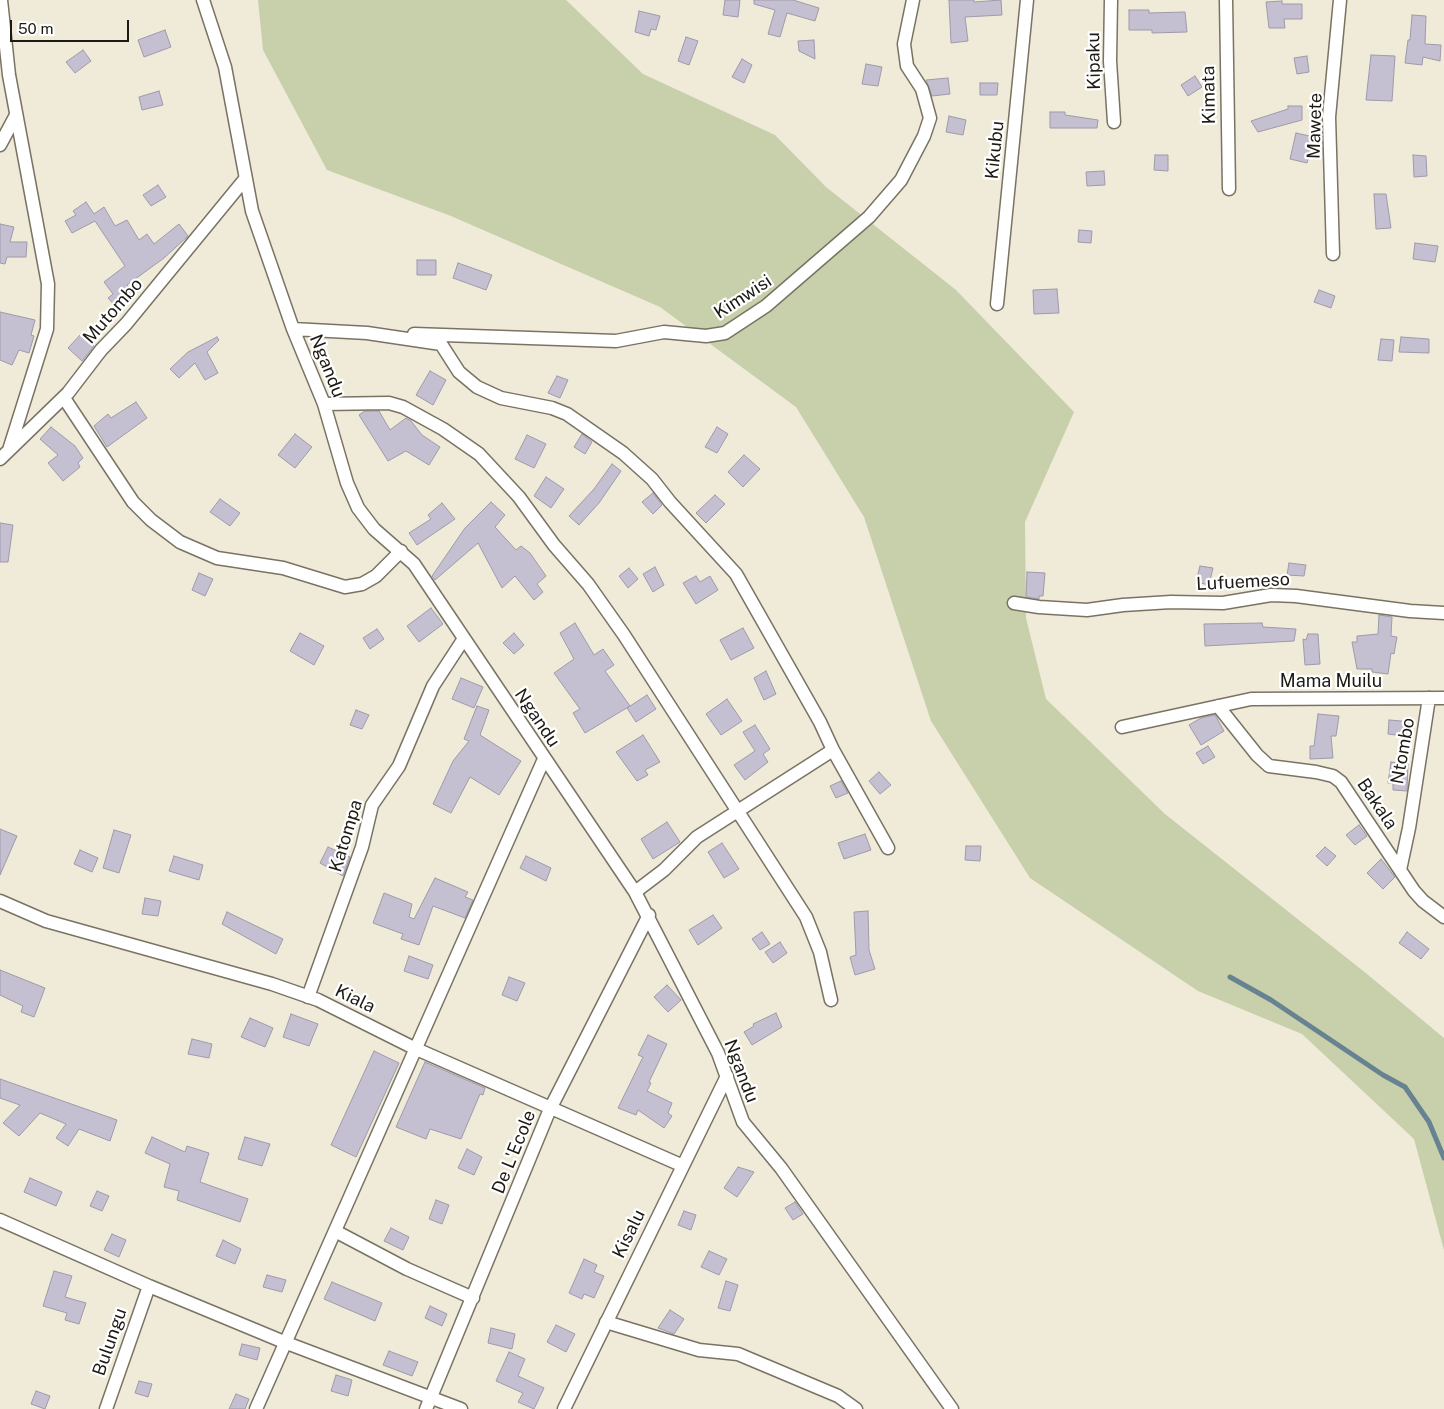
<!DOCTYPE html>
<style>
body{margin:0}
#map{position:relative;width:1444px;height:1409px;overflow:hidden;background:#f0ead8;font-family:"Public Sans",sans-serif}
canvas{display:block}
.scale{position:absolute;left:10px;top:20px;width:119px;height:22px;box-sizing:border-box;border:2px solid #1d1a14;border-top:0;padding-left:6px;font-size:15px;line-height:18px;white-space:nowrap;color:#1d1a14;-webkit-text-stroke:4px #fff;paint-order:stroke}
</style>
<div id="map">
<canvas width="1444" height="1409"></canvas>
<div class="scale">50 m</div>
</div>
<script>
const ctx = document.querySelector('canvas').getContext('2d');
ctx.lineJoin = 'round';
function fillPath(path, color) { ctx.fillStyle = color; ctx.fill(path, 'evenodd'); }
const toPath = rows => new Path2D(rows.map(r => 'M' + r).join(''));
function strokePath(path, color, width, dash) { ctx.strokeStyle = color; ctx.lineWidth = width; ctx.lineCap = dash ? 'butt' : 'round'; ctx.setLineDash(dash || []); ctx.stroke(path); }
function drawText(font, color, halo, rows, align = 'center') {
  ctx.font = font + ' "Public Sans",sans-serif'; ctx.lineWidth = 4.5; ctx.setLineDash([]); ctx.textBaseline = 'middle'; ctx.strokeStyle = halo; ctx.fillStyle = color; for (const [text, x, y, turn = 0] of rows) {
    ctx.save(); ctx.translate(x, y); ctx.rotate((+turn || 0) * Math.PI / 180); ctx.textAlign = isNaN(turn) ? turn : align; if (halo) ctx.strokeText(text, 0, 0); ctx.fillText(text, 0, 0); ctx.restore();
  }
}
const green = toPath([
 [258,0,566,0,643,74,775,135,826,187,956,290,1074,412,1025,522,1026,618,1046,699,1165,814,1367,974,1444,1038,1444,1250,1414,1139,1302,1034,1198,991,1030,878,931,721,864,517,796,407,660,307,451,216,327,170,263,50]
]);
const stream = toPath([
 [1230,977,1271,1000,1383,1075,1405,1087,1429,1122,1444,1158]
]);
const building = toPath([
 [725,0,740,0,738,17,723,15,725,0],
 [754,0,793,0,819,8,815,21,787,13,780,37,768,34,775,10,754,4,754,0],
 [949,0,974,0,974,2,1001,0,1002,15,965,17,968,41,951,43,949,0],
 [1282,1,1282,4,1302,4,1302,19,1284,19,1285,28,1269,28,1266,2,1282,1],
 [1129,10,1149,10,1149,13,1185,12,1187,32,1152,33,1152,30,1129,30,1129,10],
 [639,11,660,16,656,30,651,29,649,36,635,32,639,11],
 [1412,15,1426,16,1425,44,1441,45,1440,61,1423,57,1422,65,1405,63,1408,40,1410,40,1412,15],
 [165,30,171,47,144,57,138,40,165,30],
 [686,37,698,41,689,65,678,61,686,37],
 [814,40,815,59,799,51,798,41,814,40],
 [83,50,91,61,75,73,66,62,83,50],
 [1371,55,1395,56,1392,101,1366,100,1371,55],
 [1307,56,1309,72,1297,74,1294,58,1307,56],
 [742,59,752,65,744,83,732,77,742,59],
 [866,64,882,67,878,86,862,84,866,64],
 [1195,76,1202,87,1188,96,1181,85,1195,76],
 [948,78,950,94,932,96,926,80,948,78],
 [980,83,998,83,997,95,980,95,980,83],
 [159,91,163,105,142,110,139,97,159,91],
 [1288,106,1302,106,1302,120,1258,132,1251,121,1288,109,1288,106],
 [1050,112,1065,112,1065,115,1098,120,1097,128,1050,128,1050,112],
 [949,116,966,120,963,135,946,132,949,116],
 [1296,133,1314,137,1307,163,1290,159,1296,133],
 [1155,155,1168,155,1168,171,1154,170,1155,155],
 [1413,155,1426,156,1427,176,1414,177,1413,155],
 [1104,171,1105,185,1087,186,1086,172,1104,171],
 [158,185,166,197,151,206,143,195,158,185],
 [1374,194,1386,194,1391,228,1376,229,1374,194],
 [86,202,94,214,104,207,115,226,127,220,139,240,147,234,154,244,179,224,188,236,164,258,127,285,134,292,117,308,108,298,113,294,104,282,125,266,95,221,72,233,65,221,76,215,73,211,86,202],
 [0,224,14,227,10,242,27,242,26,257,7,257,5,264,0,263,0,224],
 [1079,230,1092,231,1091,243,1078,242,1079,230],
 [1415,243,1438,246,1435,262,1413,259,1415,243],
 [417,260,436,260,436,275,417,275,417,260],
 [458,263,492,275,486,290,453,278,458,263],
 [1057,289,1059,313,1034,314,1033,290,1057,289],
 [1319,290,1335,296,1331,308,1314,302,1319,290],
 [0,312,35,320,31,335,34,336,29,353,19,350,12,365,0,360,0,312],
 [81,334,94,346,82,361,68,348,81,334],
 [217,337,219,340,207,352,218,373,205,380,195,363,179,378,170,369,188,352,217,337],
 [1401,337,1429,339,1429,353,1399,352,1401,337],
 [1381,339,1394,340,1392,361,1378,360,1381,339],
 [430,371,446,380,433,405,416,395,430,371],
 [557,376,568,380,560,398,548,393,557,376],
 [136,402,147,418,107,447,94,426,108,414,111,418,136,402],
 [365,411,379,411,390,430,406,418,411,421,422,435,440,447,429,465,406,451,388,461,359,415,365,411],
 [51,427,75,446,83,458,78,463,80,467,63,481,48,463,58,455,40,439,51,427],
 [717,427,728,434,717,453,705,447,717,427],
 [295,434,312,447,295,468,278,455,295,434],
 [582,434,592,442,585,454,574,447,582,434],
 [527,435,546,444,534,468,515,459,527,435],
 [744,455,760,469,743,487,728,472,744,455],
 [612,464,621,471,599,503,579,525,569,516,594,489,612,464],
 [546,477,564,489,551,508,534,496,546,477],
 [653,493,662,505,653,514,642,502,653,493],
 [715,495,725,504,706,523,696,513,715,495],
 [220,499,240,513,230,526,210,512,220,499],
 [491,502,505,515,495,527,516,550,521,546,530,553,546,576,537,584,543,592,534,600,515,576,502,588,478,543,435,580,432,576,465,528,491,502],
 [442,503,455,519,417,545,409,533,431,519,428,515,442,503],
 [0,523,13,525,8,562,0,562,0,523],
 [1289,563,1306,565,1304,576,1287,575,1289,563],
 [1200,566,1213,568,1209,585,1196,582,1200,566],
 [655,567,664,585,653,592,643,574,655,567],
 [629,568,638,579,628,588,619,576,629,568],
 [1027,572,1045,573,1043,596,1039,596,1039,599,1026,597,1027,572],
 [199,573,213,579,205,596,192,590,199,573],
 [696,576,700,582,710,576,718,590,696,604,683,583,696,576],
 [431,608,443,624,419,642,407,626,431,608],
 [1379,615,1392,617,1391,636,1397,637,1394,654,1391,653,1388,674,1372,672,1372,669,1357,669,1352,642,1357,642,1357,636,1378,634,1379,615],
 [575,623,594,655,603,649,614,665,605,671,630,706,585,733,573,713,580,709,554,673,574,659,560,633,575,623],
 [1262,623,1263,627,1296,629,1294,641,1205,646,1204,624,1262,623],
 [743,628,754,648,731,660,720,640,743,628],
 [377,629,384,639,370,649,363,638,377,629],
 [300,633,324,646,314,665,290,651,300,633],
 [514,633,524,645,514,654,503,643,514,633],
 [1308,634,1318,634,1320,664,1305,665,1303,639,1306,640,1308,634],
 [766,671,776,694,764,700,754,678,766,671],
 [461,678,483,687,474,708,452,699,461,678],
 [647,695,656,709,636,722,627,708,647,695],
 [727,699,742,721,721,735,706,714,727,699],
 [477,706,489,710,480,735,521,761,499,795,470,777,451,813,433,804,453,761,469,741,464,739,477,706],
 [356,710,369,715,362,729,350,725,356,710],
 [1318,714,1339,716,1336,736,1331,736,1333,758,1310,759,1310,746,1314,746,1318,714],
 [1215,715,1224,731,1201,745,1189,725,1201,718,1215,715],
 [1389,720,1413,722,1412,737,1388,734,1389,720],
 [755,725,770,749,763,754,768,762,745,780,734,765,755,751,743,732,755,725],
 [643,735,660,762,645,770,648,775,637,781,616,752,643,735],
 [1208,746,1215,757,1203,764,1196,753,1208,746],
 [1391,762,1408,764,1407,791,1393,790,1393,783,1388,783,1391,762],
 [879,772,891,785,880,794,869,781,879,772],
 [841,781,848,793,836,798,830,786,841,781],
 [667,822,680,842,653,859,641,839,667,822],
 [1359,825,1367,836,1355,845,1346,835,1359,825],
 [0,829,17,836,0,875,0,829],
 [114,830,131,835,119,873,103,868,114,830],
 [865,834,871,850,844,859,838,843,865,834],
 [722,843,739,869,724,878,708,852,722,843],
 [966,846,981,846,980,861,965,860,966,846],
 [328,847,350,857,343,876,320,863,328,847],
 [1325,847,1336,856,1327,866,1316,856,1325,847],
 [80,850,98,858,92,872,74,864,80,850],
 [174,856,203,865,199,880,169,871,174,856],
 [526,856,551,868,546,881,520,868,526,856],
 [1381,859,1395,877,1383,889,1367,873,1381,859],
 [435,878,468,892,465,897,473,900,465,918,433,906,419,945,401,939,403,934,373,923,384,893,412,904,409,917,414,919,435,878],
 [145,898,161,901,158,916,142,914,145,898],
 [868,911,869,950,875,969,855,975,850,957,856,955,854,912,868,911],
 [227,912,283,939,276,954,222,924,227,912],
 [713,915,722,928,698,945,689,930,713,915],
 [762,932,770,944,760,950,752,939,762,932],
 [1407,932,1429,949,1421,959,1399,943,1407,932],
 [780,942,787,953,773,963,765,952,780,942],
 [409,956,433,965,428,979,404,971,409,956],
 [0,970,45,988,34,1017,21,1012,23,1006,0,995,0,970],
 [509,977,525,983,517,1001,502,995,509,977],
 [667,985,681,1000,668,1012,654,997,667,985],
 [776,1013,782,1027,752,1045,744,1032,754,1026,753,1024,776,1013],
 [291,1014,318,1024,309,1046,283,1037,291,1014],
 [250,1018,273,1028,265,1047,241,1037,250,1018],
 [648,1035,667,1044,649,1082,651,1083,647,1091,672,1103,668,1113,672,1116,664,1128,638,1110,636,1115,618,1108,643,1057,638,1055,648,1035],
 [192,1039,212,1044,209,1058,188,1054,192,1039],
 [374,1051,399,1063,356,1157,331,1145,374,1051],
 [425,1062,485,1088,483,1095,480,1094,461,1139,430,1129,426,1139,396,1127,425,1062],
 [0,1079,117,1120,110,1141,79,1129,68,1146,56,1138,66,1124,40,1113,19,1136,3,1123,20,1105,0,1098,0,1079],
 [152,1137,185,1152,187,1146,209,1153,200,1182,248,1199,240,1222,177,1200,179,1191,164,1187,170,1164,145,1153,152,1137],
 [245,1137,270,1144,262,1166,238,1159,245,1137],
 [467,1149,482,1157,474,1175,458,1168,467,1149],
 [738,1167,754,1172,737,1197,724,1188,738,1167],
 [30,1178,62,1192,56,1206,24,1192,30,1178],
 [97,1191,109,1196,102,1211,90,1206,97,1191],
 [436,1200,449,1205,442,1224,429,1219,436,1200],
 [795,1202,803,1214,793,1220,785,1208,795,1202],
 [684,1211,696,1215,691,1230,678,1225,684,1211],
 [391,1228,409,1237,403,1250,384,1241,391,1228],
 [112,1234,126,1240,119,1257,104,1250,112,1234],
 [223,1240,241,1249,235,1264,216,1256,223,1240],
 [709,1251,727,1259,719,1275,701,1267,709,1251],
 [584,1259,597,1265,594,1272,604,1276,594,1298,584,1294,582,1299,569,1293,584,1259],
 [54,1271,72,1276,65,1297,86,1303,79,1324,65,1320,67,1313,43,1306,54,1271],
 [267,1275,286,1280,282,1292,263,1287,267,1275],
 [726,1281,738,1285,730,1311,718,1308,726,1281],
 [332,1282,382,1303,375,1321,324,1299,332,1282],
 [430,1306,447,1314,442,1326,425,1318,430,1306],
 [670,1310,684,1319,674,1334,658,1328,670,1310],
 [556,1325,575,1334,566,1352,547,1342,556,1325],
 [491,1328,515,1334,512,1349,488,1343,491,1328],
 [242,1344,260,1348,257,1360,239,1355,242,1344],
 [389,1351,418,1362,412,1376,383,1365,389,1351],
 [509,1352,525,1359,518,1376,544,1388,534,1409,518,1402,523,1393,496,1381,509,1352],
 [336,1375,352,1380,348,1396,331,1391,336,1375],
 [139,1381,152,1384,148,1397,135,1393,139,1381],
 [36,1391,50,1396,45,1409,31,1404,36,1391],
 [236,1394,249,1399,245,1409,229,1409,236,1394]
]);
const street = toPath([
 [1,0,9,75,48,284,47,329,9,450],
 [203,0,225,67,252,211,293,329,324,404,347,483,358,508,374,529,414,564,635,892,718,1053,743,1122,781,1168,952,1409],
 [1111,0,1110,61,1114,122],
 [1226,0,1229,189],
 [0,145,16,115],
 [1333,254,1329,117,1340,0],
 [997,304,1027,0],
 [293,329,367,333,441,344,459,372,477,387,501,398,552,408,567,414,623,453,652,479,670,502,736,574,820,722,833,750,888,848],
 [414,334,616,341,664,332,706,336,725,333,766,306,869,217,901,180,924,136,930,118,922,89,907,66,904,44,913,0],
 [64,398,133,502,151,520,180,542,217,558,283,568,345,587,362,584,376,576,401,551],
 [324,404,389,403,403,407,443,429,479,454,519,497,554,545,588,584,624,635,806,917,820,952,831,1000],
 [0,459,68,393,101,350,126,324,245,179],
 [1014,603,1039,607,1087,610,1123,605,1171,602,1223,603,1271,595,1296,596,1410,611,1444,613],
 [1218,706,1257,755,1269,766,1316,772,1333,776,1341,782,1414,891,1423,901,1444,917],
 [1122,727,1251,699,1444,698],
 [1400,870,1409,828,1429,698],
 [635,892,664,870,697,837,833,750],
 [0,901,46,921,272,984,318,1000,414,1048,681,1165],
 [308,997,362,847,372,805,399,766,433,686,463,640],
 [0,1220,149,1286,284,1342,461,1409],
 [335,1231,407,1269,473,1298],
 [606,1322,699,1350,738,1354,838,1396,856,1409],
 [106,1409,149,1286],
 [256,1409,544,759],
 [426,1409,550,1109,649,915],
 [564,1409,727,1076]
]);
const streetNames = [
 ["Kipaku",1094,61,-91],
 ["Kimata",1209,95,-91],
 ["Mawete",1315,126,-88],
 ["Kikubu",995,150,-84],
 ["Kimwisi",743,297,-33],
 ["Mutombo",113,311,-49],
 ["Ngandu",327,366,68],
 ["Lufuemeso",1243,582,-3],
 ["Mama Muilu",1331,681],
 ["Ngandu",537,718,56],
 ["Ntombo",1403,751,-80],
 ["Bakala",1377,804,56],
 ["Katompa",346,836,-73],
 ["Kiala",355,999,26],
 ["Ngandu",741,1071,69],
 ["De L'Ecole",514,1152,-68],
 ["Kisalu",629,1234,-64],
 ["Bulungu",110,1342,-71]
];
fillPath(green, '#c7d0aa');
strokePath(stream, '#678391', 5);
fillPath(building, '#c4c0d1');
strokePath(building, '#9e9aaa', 1);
strokePath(street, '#797364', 15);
strokePath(street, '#fff', 12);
drawText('18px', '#1d1a14', '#fff', streetNames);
</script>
